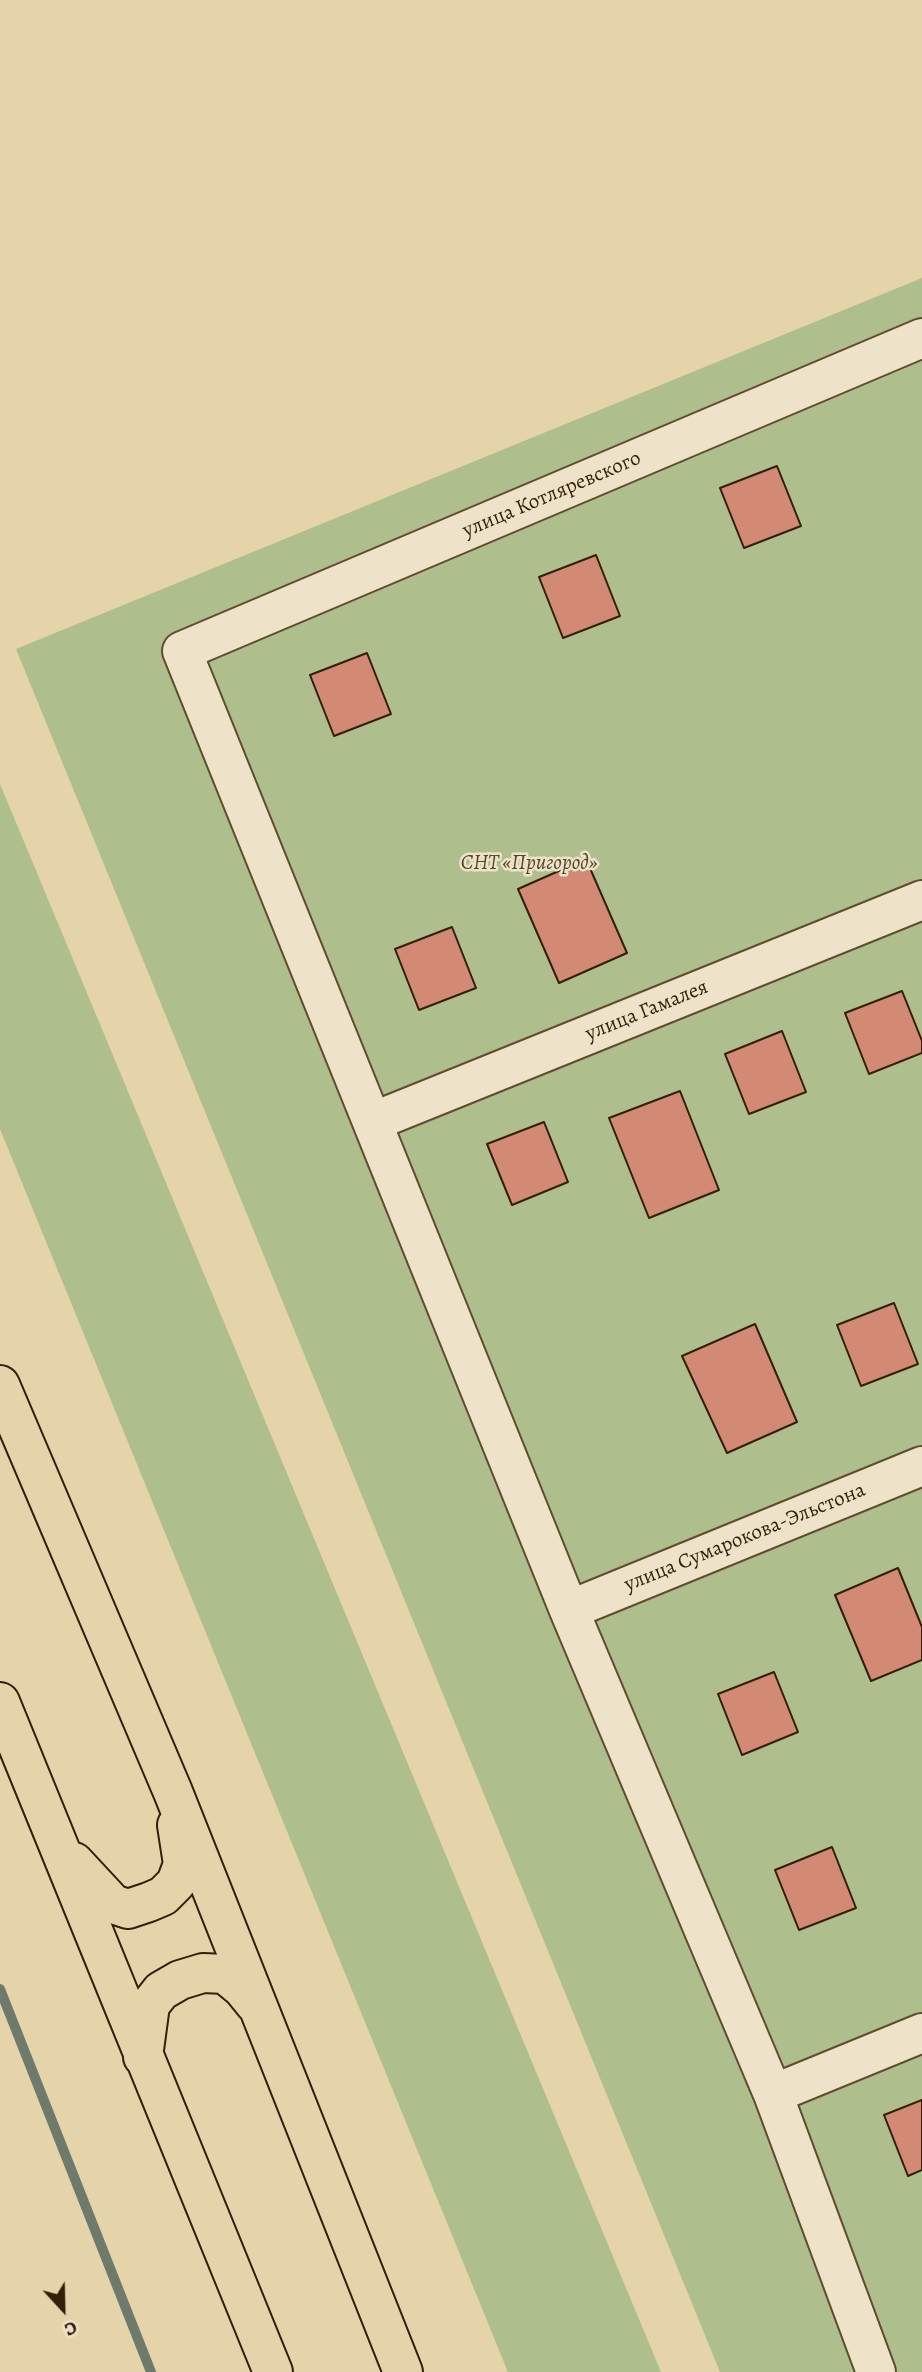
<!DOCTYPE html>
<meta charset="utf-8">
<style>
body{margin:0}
#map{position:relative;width:922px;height:2372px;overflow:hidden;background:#e5d4aa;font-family:Alegreya,serif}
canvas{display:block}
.north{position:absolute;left:28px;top:2274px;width:70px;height:70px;-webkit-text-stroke:5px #eee3c8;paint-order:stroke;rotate:158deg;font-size:19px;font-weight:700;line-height:28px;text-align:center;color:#321e09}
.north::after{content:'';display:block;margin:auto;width:24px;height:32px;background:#321e09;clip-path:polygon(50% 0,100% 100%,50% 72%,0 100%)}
</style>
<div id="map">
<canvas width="922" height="2372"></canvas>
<div class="north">С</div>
</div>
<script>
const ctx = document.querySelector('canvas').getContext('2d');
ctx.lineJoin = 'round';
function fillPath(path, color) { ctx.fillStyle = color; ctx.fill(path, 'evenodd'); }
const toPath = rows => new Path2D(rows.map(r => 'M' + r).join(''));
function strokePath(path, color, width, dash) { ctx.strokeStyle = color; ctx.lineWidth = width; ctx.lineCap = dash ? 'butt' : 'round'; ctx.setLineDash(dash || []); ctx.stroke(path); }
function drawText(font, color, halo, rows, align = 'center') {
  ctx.font = font + ' Alegreya,serif'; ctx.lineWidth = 5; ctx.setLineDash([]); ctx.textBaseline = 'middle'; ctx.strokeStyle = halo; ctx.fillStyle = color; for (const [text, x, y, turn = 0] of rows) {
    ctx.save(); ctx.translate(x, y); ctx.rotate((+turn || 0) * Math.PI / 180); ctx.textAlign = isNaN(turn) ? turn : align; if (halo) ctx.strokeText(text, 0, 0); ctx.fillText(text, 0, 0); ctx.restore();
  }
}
const green = toPath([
 [922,278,922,2372,720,2372,16,649],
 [0,784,661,2372,508,2372,0,1129]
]);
const stream = toPath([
 [0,1989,151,2372]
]);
const building = toPath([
 [777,466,801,526,744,548,720,488,777,466],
 [596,555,620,616,563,638,539,577,596,555],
 [367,653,391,714,334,736,310,675,367,653],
 [586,859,627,953,559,983,518,889,586,859],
 [452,927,476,988,419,1010,395,949,452,927],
 [902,991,922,1041,922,1053,869,1074,845,1013,902,991],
 [782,1031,806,1092,749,1114,725,1054,782,1031],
 [680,1091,719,1190,649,1218,609,1118,680,1091],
 [544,1122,568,1182,512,1205,487,1144,544,1122],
 [894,1303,918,1364,861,1386,837,1325,894,1303],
 [755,1324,797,1422,727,1453,682,1356,755,1324],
 [898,1568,922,1627,922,1660,871,1681,835,1595,898,1568],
 [774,1672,798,1732,742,1755,718,1694,774,1672],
 [832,1847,856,1908,799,1930,775,1870,832,1847],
 [922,2100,922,2170,908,2176,884,2115,922,2100]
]);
const street = toPath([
 [372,1122,922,900],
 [569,1610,922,1466],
 [773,2094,922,2033],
 [876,2372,773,2094,569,1610,182,651,922,338]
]);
const primary = toPath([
 [0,1385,173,1792,403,2372],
 [0,1702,273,2372],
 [74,1862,113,1904,128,1909,149,1902,163,1896,176,1883,183,1864,177,1825],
 [143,2057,150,2005,161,1991,180,1980,203,1973,225,1974,242,1988,255,2004]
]);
const streetNames = [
 ["улица Котляревского",552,495,-23],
 ["улица Гамалея",647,1011,-22],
 ["улица Сумарокова-Эльстона",745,1538,-22]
];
const parkNames = [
 ["СНТ «Пригород»",529,864]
];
fillPath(green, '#aebe8d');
strokePath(stream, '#6e7a6b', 10);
fillPath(building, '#d38a75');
strokePath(building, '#321e09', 2);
strokePath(street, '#5f4c31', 42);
strokePath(primary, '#321e09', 42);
strokePath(street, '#eee3c8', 38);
strokePath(primary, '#e5d4aa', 38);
drawText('21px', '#321e09', '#eee3c8', streetNames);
drawText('italic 21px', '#51462a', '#eee3c8', parkNames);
</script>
